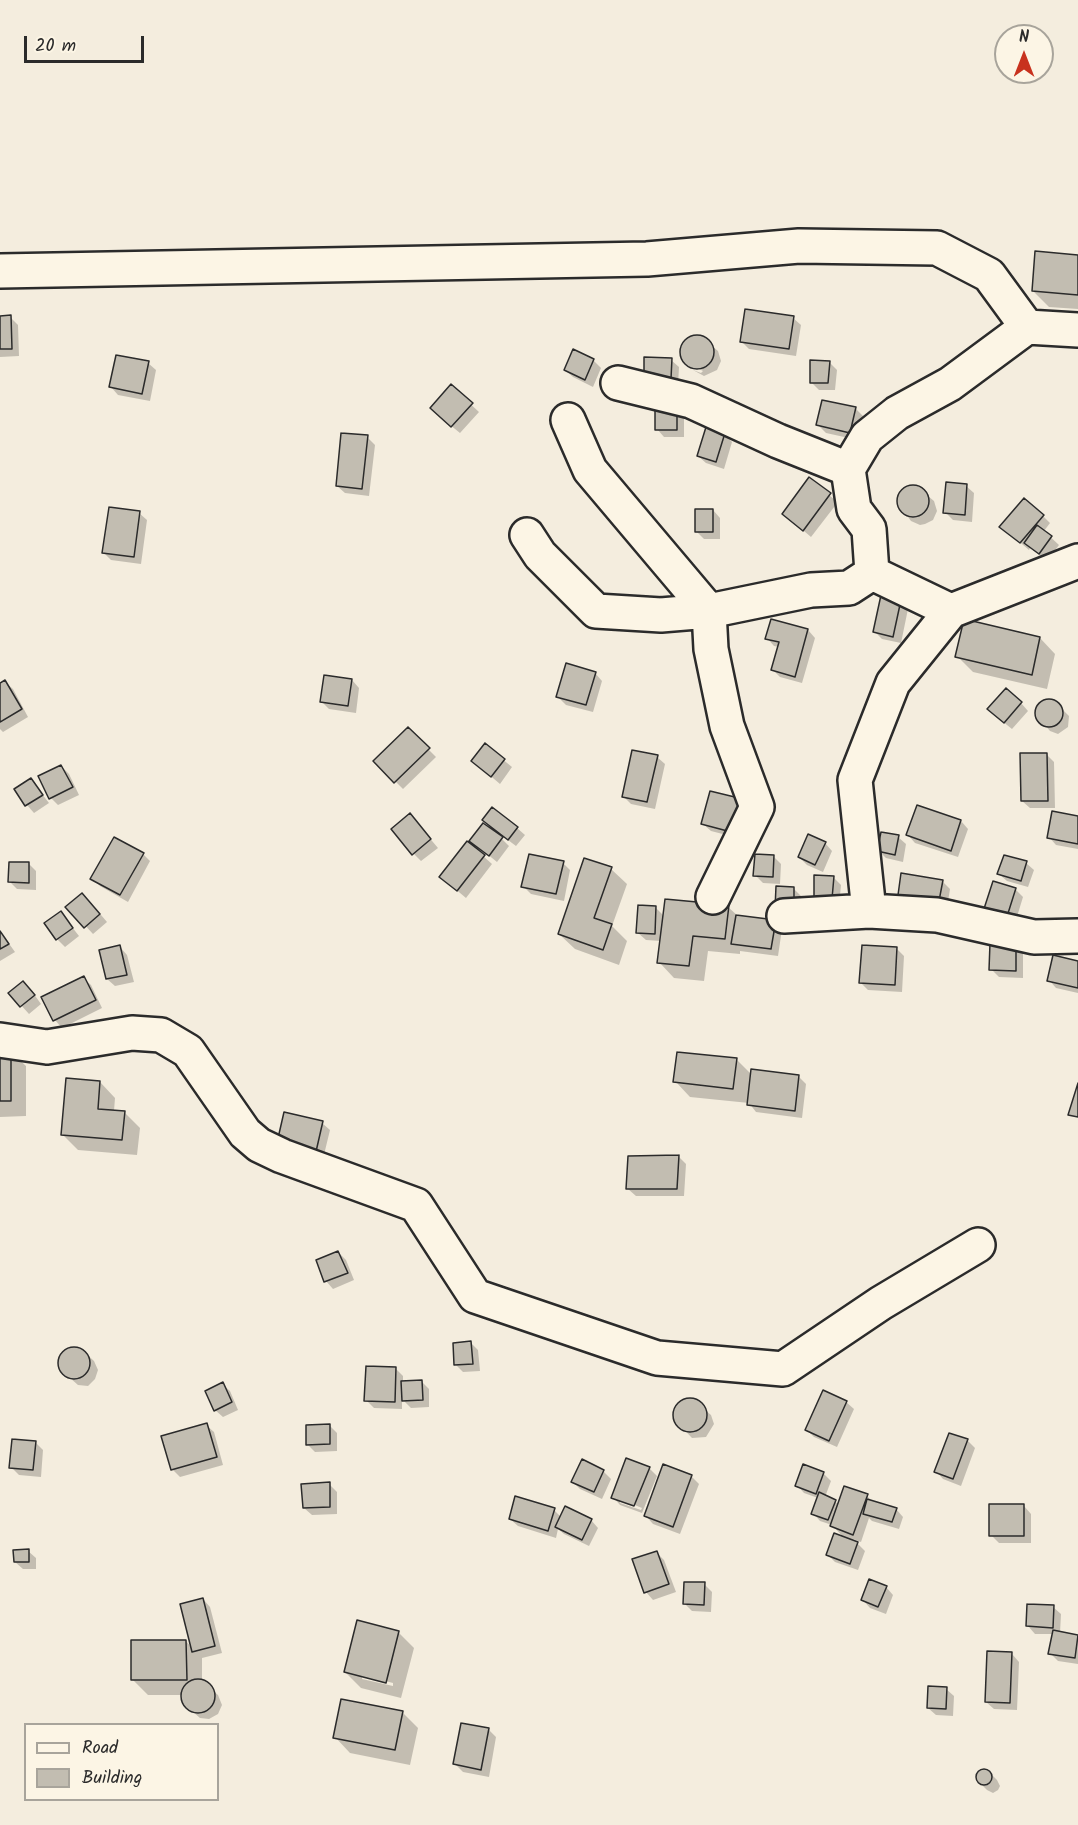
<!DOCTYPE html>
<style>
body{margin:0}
#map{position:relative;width:1078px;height:1825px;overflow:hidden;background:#f4edde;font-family:Kalam,sans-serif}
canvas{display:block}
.legend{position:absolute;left:24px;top:1723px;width:195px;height:78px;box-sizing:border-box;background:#fcf5e5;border:2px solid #a8a49b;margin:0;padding:8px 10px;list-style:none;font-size:18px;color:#2b2b2b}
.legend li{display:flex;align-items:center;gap:12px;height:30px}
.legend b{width:30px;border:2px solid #a8a49b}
.north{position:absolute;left:994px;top:24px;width:60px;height:60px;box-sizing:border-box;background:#fcf5e5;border:2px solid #a8a49b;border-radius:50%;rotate:0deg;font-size:16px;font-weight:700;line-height:24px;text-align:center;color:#2b2b2b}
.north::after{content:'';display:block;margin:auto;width:21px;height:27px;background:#c8321e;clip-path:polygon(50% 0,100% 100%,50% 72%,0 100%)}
.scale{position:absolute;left:24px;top:36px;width:120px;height:27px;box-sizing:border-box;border:3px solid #2b2b2b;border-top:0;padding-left:8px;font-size:18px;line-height:21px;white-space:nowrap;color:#2b2b2b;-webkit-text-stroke:4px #fcf5e5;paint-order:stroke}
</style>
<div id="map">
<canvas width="1078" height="1825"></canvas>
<ul class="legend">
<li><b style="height:8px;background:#fcf5e5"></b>Road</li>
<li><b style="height:16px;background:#c2bdb1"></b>Building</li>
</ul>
<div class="north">N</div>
<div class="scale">20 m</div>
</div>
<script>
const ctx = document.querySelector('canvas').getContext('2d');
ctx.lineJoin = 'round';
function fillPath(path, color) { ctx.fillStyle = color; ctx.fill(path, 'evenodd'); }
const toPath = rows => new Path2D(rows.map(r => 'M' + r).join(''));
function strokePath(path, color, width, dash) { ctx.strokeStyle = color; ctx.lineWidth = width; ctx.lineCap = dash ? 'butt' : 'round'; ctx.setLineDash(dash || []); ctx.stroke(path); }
const shadow = toPath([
 [1078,257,1078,309,1049,307,1033,291],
 [0,317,10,317,18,325,19,356,0,357],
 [793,318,801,325,796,356,749,349,742,342],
 [691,338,702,338,718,351,721,361,717,370,704,376,693,370,701,373,703,371,687,363,682,354,682,349],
 [593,360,601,368,593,387,573,377,565,370],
 [671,360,679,367,678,386,653,385],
 [829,362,837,370,835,390,819,390,811,382],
 [148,363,156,370,150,401,118,395,111,387],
 [451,386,479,412,460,433,439,416],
 [823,402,856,409,863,416,858,440,826,433,818,425],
 [676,410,684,417,684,437,664,437,657,429],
 [724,434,732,442,724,469,706,463,698,456],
 [367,437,375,445,369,496,345,493,337,486],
 [809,480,838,502,811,537,784,514],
 [913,486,917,487,934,501,937,511,933,520,925,524,920,525,911,521,898,504,898,498,904,490],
 [966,486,974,493,972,522,953,520,945,512],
 [713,510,720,518,720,539,704,539,696,531],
 [139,513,147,520,141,564,111,560,104,553],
 [1043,516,1050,523,1044,531,1059,545,1047,561,1030,548,1029,550,1002,527],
 [900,601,908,609,901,643,882,639,875,632],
 [808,630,815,638,802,683,780,677,773,670,779,647,774,646,767,638],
 [1040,638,1055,654,1047,689,973,672,957,656],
 [595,673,602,681,593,712,566,705,558,697],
 [352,680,359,688,356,713,329,709,322,702],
 [5,682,13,689,28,717,3,732,0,729,0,685],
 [1047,700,1055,702,1069,716,1068,727,1058,734,1050,731,1037,716,1040,704],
 [1021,703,1028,711,1012,729,997,717],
 [408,729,436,757,403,789,375,761],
 [485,745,512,767,500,784,473,761],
 [1046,754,1054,762,1055,808,1030,808,1022,801],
 [657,757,665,764,655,809,631,804,623,796],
 [61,766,69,774,79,795,58,805,51,798],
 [31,780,49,803,34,813,27,805],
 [750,808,742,839,711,831,703,824],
 [1078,817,1078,849,1056,845,1049,837],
 [484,820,517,828,525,835,516,846,500,834,499,836,509,846,497,862,471,841,496,832],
 [961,821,968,829,958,857,915,843,908,835],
 [417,823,438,848,421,861,414,854],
 [898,837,906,844,903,862,886,858,879,851],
 [825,843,832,851,823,872,807,865,799,857],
 [143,854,150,861,128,902,100,886,92,878],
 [482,855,492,864,466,898,441,877],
 [773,856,781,864,780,884,763,883,755,875],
 [28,863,36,871,36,890,17,889,9,881],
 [563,863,570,870,564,901,531,894,523,886],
 [1026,863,1034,870,1028,887,1007,881,999,874],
 [611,869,627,884,612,926,627,941,619,965,575,949,559,934],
 [816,877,833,877,841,885,839,906],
 [942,881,950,889,947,908,907,902,899,894],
 [794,889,801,896,801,916,784,916],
 [1015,889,1023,897,1012,933,990,925],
 [90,902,107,922,93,934,68,907],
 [655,907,664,916,728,907,738,916,782,929,778,956,740,951,740,954,708,951,704,981,674,978,659,962,661,941,646,940,638,933],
 [61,913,79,936,65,947,57,939],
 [0,931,15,952,0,961],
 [1016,945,1023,953,1023,978,999,977,991,969],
 [120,947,127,955,134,982,115,986,107,979],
 [897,949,904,956,902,992,868,990,861,983],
 [1078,962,1078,993,1056,988,1049,980],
 [83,978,91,985,102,1008,62,1028,55,1020,43,998],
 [31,990,41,1004,29,1014,10,993],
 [0,1051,10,1051,26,1066,26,1116,0,1117],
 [736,1059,752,1075,798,1076,806,1084,802,1118,756,1112,749,1103,690,1097,675,1081],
 [100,1082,115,1098,114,1111,124,1112,140,1128,137,1155,78,1150,62,1134],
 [322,1123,330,1130,322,1163,285,1154],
 [678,1156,686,1164,684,1196,636,1196,628,1189],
 [338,1252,346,1260,354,1280,333,1289,326,1281],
 [471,1343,478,1350,480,1371,463,1372,455,1364],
 [72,1348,82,1350,94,1361,98,1370,95,1379,88,1386,78,1385,61,1370,60,1366,63,1352],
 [395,1368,403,1376,403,1382,421,1381,429,1389,429,1407,411,1408,402,1399,402,1409,374,1408,366,1400],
 [222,1384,230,1391,238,1410,223,1417,215,1410],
 [684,1401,694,1401,711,1415,714,1424,706,1437,692,1438,677,1422,675,1413,676,1408],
 [846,1402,854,1409,837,1447,814,1437,807,1430],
 [206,1425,214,1432,223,1465,180,1477,172,1469],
 [329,1425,337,1433,337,1451,315,1452,307,1444],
 [967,1440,975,1448,961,1486,943,1479,936,1471],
 [35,1442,43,1450,41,1477,19,1475,11,1467],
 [804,1466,824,1474,831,1481,825,1497,839,1504,867,1496,874,1503,896,1509,903,1517,899,1529,872,1521,869,1518,861,1542,853,1539,865,1551,858,1570,835,1562,828,1555,844,1538,832,1525,820,1521,813,1513,818,1498,804,1493,797,1485],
 [649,1468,657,1476,642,1513,620,1505,613,1497],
 [620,1499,642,1508,641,1510,620,1503],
 [603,1471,611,1479,602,1499,580,1489,573,1482],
 [691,1476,699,1484,680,1534,653,1524,646,1516],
 [329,1484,337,1492,337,1514,312,1515,304,1508],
 [1024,1506,1031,1514,1031,1543,999,1543,991,1535],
 [554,1510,561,1517,591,1520,598,1528,589,1546,564,1534,558,1529,556,1538,518,1526,510,1519],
 [28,1551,36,1558,36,1569,23,1569,15,1562],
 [657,1553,664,1560,676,1592,653,1600,646,1592],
 [704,1584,712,1592,711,1612,692,1611,685,1604],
 [886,1587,893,1595,886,1614,870,1608,863,1600],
 [203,1599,210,1607,222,1653,202,1658,202,1682,218,1695,222,1705,218,1714,209,1719,200,1718,192,1711,184,1703,183,1695,148,1695,133,1680,186,1641,192,1648],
 [1053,1607,1061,1614,1060,1633,1078,1636,1078,1664,1058,1661,1050,1653,1054,1634,1035,1634,1028,1626],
 [398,1632,414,1648,401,1698,361,1688,345,1672],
 [362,1675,393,1683,393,1686,362,1679],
 [1012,1654,1019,1662,1017,1710,994,1709,986,1702],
 [946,1689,954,1696,953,1716,936,1715,928,1708],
 [402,1712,418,1728,410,1765,350,1753,335,1737],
 [489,1730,496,1737,489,1777,463,1772,455,1764],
 [984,1770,989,1772,997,1780,1000,1786,998,1790,993,1793,987,1790,979,1782,976,1777,979,1772]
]);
const building = toPath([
 [1035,251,1078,255,1078,295,1032,291,1035,251],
 [745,309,794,316,789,349,740,342,745,309],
 [11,315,12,349,0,349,0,316,11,315],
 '680 352a17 17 0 1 1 34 0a17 17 0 1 1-34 0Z',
 [573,349,594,359,585,380,564,370,573,349],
 [116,355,149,361,142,394,109,387,116,355],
 [644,357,672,358,671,379,644,378,644,357],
 [810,360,830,361,828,383,810,383,810,360],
 [451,384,473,403,451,427,430,408,451,384],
 [822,400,856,407,850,433,816,425,822,400],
 [655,408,677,408,677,430,655,430,655,408],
 [706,427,725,433,716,462,697,456,706,427],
 [341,433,368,435,362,489,336,486,341,433],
 [809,477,831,493,803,531,782,514,809,477],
 [946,482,967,484,965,515,943,513,946,482],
 '897 501a16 16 0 1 1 32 0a16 16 0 1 1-32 0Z',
 [1024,498,1044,515,1020,543,999,527,1024,498],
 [109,507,140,511,134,557,102,553,109,507],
 [695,509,713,509,713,532,695,532,695,509],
 [1037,525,1052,536,1039,554,1024,543,1037,525],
 [881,595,901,600,893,637,873,632,881,595],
 [771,619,808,629,795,677,771,670,779,642,765,639,771,619],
 [964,619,1040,637,1032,675,955,657,964,619],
 [566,663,596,672,586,705,556,697,566,663],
 [324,675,352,679,348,706,320,702,324,675],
 [5,680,22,709,0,722,0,683,5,680],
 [1006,688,1022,702,1004,723,987,709,1006,688],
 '1035 713a14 14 0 1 1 28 0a14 14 0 1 1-28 0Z',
 [408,727,430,748,394,783,373,761,408,727],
 [485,743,505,759,491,777,471,761,485,743],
 [632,750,658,755,647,802,622,797,632,750],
 [1020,753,1047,753,1048,801,1021,801,1020,753],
 [61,765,73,787,49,799,38,776,61,765],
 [31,778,43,795,25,806,14,789,31,778],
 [710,791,743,799,735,833,701,824,710,791],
 [917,805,961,820,951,851,906,835,917,805],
 [492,807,518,827,508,840,482,820,492,807],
 [1052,811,1078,816,1078,844,1047,838,1052,811],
 [410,813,431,839,412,855,391,829,410,813],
 [483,823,503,837,489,856,469,841,483,823],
 [881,832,899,835,895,855,877,851,881,832],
 [808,834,826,842,815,865,798,857,808,834],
 [114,837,144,853,120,895,90,879,114,837],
 [467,841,485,855,457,891,439,877,467,841],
 [529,854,564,861,556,894,521,887,529,854],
 [755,854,774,855,773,877,753,876,755,854],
 [1004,855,1027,861,1021,881,997,874,1004,855],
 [584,858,612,867,594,918,612,924,603,950,558,934,584,858],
 [9,862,29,862,29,883,8,882,9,862],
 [901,873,943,880,939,901,898,895,901,873],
 [814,875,834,876,832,899,814,898,814,875],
 [993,881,1016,888,1004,926,981,918,993,881],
 [776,886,794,887,794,909,775,909,776,886],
 [82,893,100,914,84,928,65,907,82,893],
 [665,899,729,905,725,939,693,936,689,966,657,963,665,899],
 [638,905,656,906,655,934,636,933,638,905],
 [61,911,73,928,56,940,44,923,61,911],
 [736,915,776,920,771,949,731,944,736,915],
 [0,931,9,944,0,949,0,931],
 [990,943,1016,944,1016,971,989,970,990,943],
 [120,945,127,975,106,979,99,950,120,945],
 [862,945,897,947,895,985,859,983,862,945],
 [1053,955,1078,961,1078,988,1047,981,1053,955],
 [84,976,96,1000,53,1021,41,997,84,976],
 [23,981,35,995,20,1007,8,993,23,981],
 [0,1049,11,1049,11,1101,0,1101,0,1049],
 [677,1052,737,1058,733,1089,673,1082,677,1052],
 [751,1069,799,1075,795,1111,747,1105,751,1069],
 [66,1078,100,1081,98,1109,125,1111,122,1140,61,1135,66,1078],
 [1078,1083,1078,1117,1068,1115,1078,1083],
 [284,1112,323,1121,315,1156,276,1147,284,1112],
 [679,1155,677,1189,626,1189,628,1156,679,1155],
 [338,1251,348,1273,324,1282,316,1260,338,1251],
 [471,1341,473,1364,454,1365,453,1343,471,1341],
 '58 1363a16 16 0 1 1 32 0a16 16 0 1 1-32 0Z',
 [366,1366,396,1367,395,1402,364,1401,366,1366],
 [422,1380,423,1400,402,1401,401,1381,422,1380],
 [223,1382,232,1402,214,1411,205,1391,223,1382],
 [823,1390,847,1401,829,1441,805,1430,823,1390],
 '673 1415a17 17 0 1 1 34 0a17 17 0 1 1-34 0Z',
 [207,1423,217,1457,171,1470,161,1436,207,1423],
 [330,1424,330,1444,306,1445,306,1425,330,1424],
 [949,1433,968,1439,953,1479,934,1472,949,1433],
 [12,1439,36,1441,33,1470,9,1468,12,1439],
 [626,1458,650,1467,634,1506,611,1498,626,1458],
 [582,1459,604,1470,594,1492,571,1482,582,1459],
 [663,1464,692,1475,673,1527,644,1516,663,1464],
 [803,1464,824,1472,816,1494,795,1486,803,1464],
 [330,1482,330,1507,303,1508,301,1484,330,1482],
 [844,1486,868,1494,853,1535,830,1526,844,1486],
 [819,1492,836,1500,828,1520,811,1514,819,1492],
 [515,1496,555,1508,548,1531,509,1519,515,1496],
 [867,1499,897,1508,892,1522,863,1514,867,1499],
 [989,1504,1024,1504,1024,1536,989,1536,989,1504],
 [565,1506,592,1519,582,1540,555,1527,565,1506],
 [834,1533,858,1542,850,1564,826,1555,834,1533],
 [29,1549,29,1562,14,1562,13,1550,29,1549],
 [657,1551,669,1584,644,1593,632,1559,657,1551],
 [869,1579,887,1586,878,1607,861,1600,869,1579],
 [684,1582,705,1582,704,1605,683,1604,684,1582],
 [203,1598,215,1646,192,1652,180,1604,203,1598],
 [1027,1604,1054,1605,1053,1628,1026,1626,1027,1604],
 [357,1620,399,1631,386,1683,344,1672,357,1620],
 [1053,1630,1078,1635,1075,1658,1048,1654,1053,1630],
 [131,1640,186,1640,187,1680,131,1680,131,1640],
 [987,1651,1012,1652,1010,1703,985,1702,987,1651],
 '181 1696a17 17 0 1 1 34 0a17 17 0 1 1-34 0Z',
 [928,1686,947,1687,946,1709,927,1708,928,1686],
 [341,1699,403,1711,395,1750,333,1738,341,1699],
 [461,1723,489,1728,481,1770,453,1764,461,1723],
 '976 1777a8 8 0 1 1 16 0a8 8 0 1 1-16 0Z'
]);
const street = toPath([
 [0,271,647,259,799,246,937,248,989,275,1027,327],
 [618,383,691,401,778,441,848,469,854,509,869,529,872,573],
 [568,420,590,470,709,611,711,649,727,726,757,807,713,897],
 [848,469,867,437,897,413,950,384,1027,327,1078,330],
 [527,535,540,555,596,611,661,615,709,611,811,590,849,588,872,573,951,611],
 [869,911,855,780,893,683,951,611,1078,561],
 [784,916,869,911,937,915,1034,937,1078,936],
 [0,1040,47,1047,132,1033,161,1035,188,1051,245,1133,259,1145,282,1156,416,1205,475,1296,657,1358,783,1369,881,1303,978,1245]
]);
fillPath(shadow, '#0003');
fillPath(building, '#c2bdb1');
strokePath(building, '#2b2b2b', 1.5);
strokePath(street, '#2b2b2b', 38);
strokePath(street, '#fcf5e5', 33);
</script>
